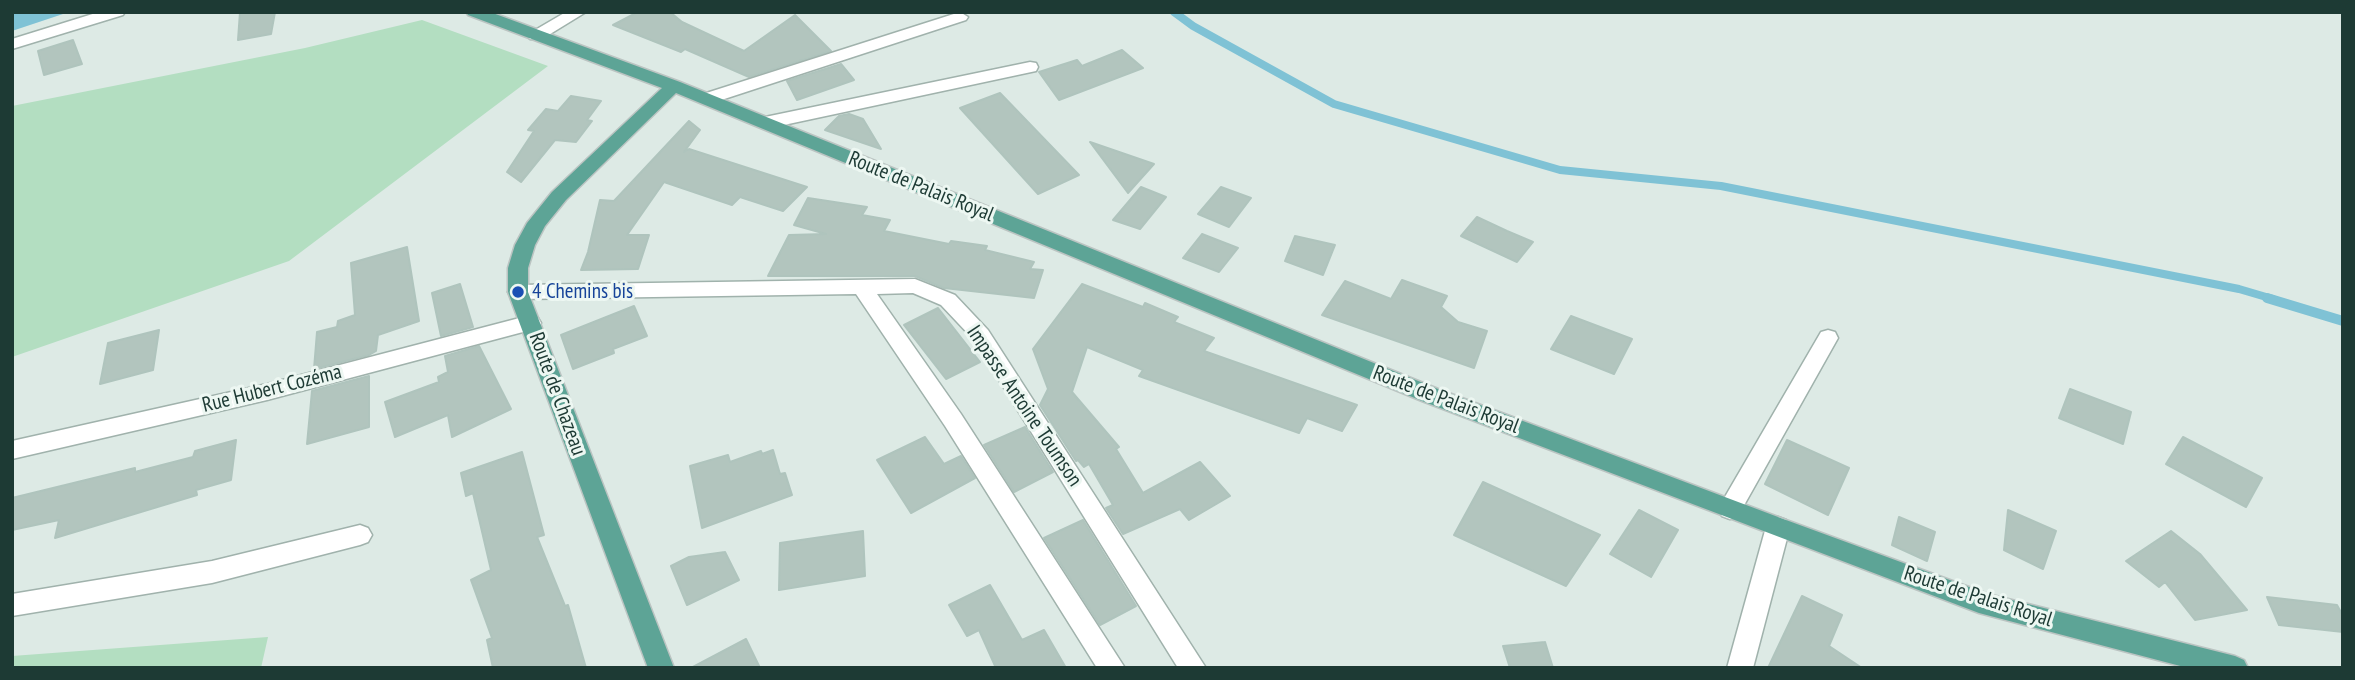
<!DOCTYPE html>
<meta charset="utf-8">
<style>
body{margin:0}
#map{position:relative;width:2355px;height:680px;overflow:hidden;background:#ddeae5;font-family:"PT Sans Narrow",sans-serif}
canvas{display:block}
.frame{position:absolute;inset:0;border:14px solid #1d3a34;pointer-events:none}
</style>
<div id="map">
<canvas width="2355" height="680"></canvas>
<div class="frame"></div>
</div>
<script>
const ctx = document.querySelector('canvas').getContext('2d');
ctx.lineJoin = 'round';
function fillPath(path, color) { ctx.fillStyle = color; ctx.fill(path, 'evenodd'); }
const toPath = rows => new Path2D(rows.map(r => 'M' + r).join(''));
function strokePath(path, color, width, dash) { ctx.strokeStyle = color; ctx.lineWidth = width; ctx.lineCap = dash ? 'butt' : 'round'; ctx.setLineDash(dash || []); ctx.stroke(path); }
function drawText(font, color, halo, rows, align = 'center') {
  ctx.font = font + ' "PT Sans Narrow",sans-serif'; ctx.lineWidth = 6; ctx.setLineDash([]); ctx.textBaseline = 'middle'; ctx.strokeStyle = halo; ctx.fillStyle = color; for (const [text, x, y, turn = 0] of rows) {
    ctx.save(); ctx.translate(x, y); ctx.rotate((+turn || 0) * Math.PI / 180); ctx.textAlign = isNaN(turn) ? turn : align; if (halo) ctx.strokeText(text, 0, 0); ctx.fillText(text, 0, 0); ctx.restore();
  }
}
const green = toPath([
 [422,20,548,66,289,261,12,357,12,106,305,48],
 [268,637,261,668,12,668,12,656]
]);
const water = toPath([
 [12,12,69,12,12,31]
]);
const streamFar1 = toPath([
 [1174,12,1193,26,1334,104,1560,170,1721,186,2239,289,2273,299]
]);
const stream = toPath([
 [2267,298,2343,321]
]);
const building = toPath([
 [240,12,275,12,271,34,238,40,240,12],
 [638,12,670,12,682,22,744,51,795,15,831,51,749,77,685,49,681,52,613,25,638,12],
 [73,40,82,64,44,75,38,51,73,40],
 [1122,50,1143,68,1059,100,1039,72,1077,60,1082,66,1122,50],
 [841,64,854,80,797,100,787,81,841,64],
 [1000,93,1079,175,1038,194,960,108,1000,93],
 [571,96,601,101,587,120,592,121,576,142,555,140,521,182,507,172,534,131,528,130,546,109,558,111,571,96],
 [849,114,863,119,881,149,825,130,839,116,849,114],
 [689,121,700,130,684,152,689,149,807,187,783,211,740,197,732,205,664,182,627,235,649,235,638,269,581,270,588,252,600,200,614,201,689,121],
 [1090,142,1154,164,1128,193,1090,142],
 [1141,187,1166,197,1140,229,1113,220,1141,187],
 [1221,187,1251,198,1229,227,1198,214,1221,187],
 [808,198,867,207,862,215,890,220,884,231,949,244,951,241,987,246,985,250,1034,262,1030,269,1043,270,1034,298,944,288,915,276,768,276,789,235,826,234,794,225,808,198],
 [1477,217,1507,231,1533,242,1517,262,1461,236,1477,217],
 [1202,234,1238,248,1219,272,1183,258,1202,234],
 [1295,236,1335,245,1323,275,1285,261,1295,236],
 [407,247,419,321,378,335,376,351,369,355,314,369,317,332,337,327,338,321,355,315,351,263,407,247],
 [1402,280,1447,296,1441,307,1458,322,1487,331,1474,368,1322,315,1345,281,1391,299,1402,280],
 [460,284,473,327,441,336,432,293,460,284],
 [1082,284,1143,307,1145,303,1178,317,1174,322,1214,338,1204,351,1357,405,1342,431,1307,418,1299,433,1139,376,1143,370,1087,347,1072,392,1119,447,1116,449,1143,493,1200,462,1230,496,1189,520,1180,509,1123,534,1106,508,1113,505,1089,464,1084,467,1078,460,1076,461,1040,405,1048,389,1033,349,1082,284],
 [634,306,647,336,613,349,614,353,573,369,561,335,634,306],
 [938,308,980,362,946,379,904,325,938,308],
 [1571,316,1632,339,1614,374,1551,349,1571,316],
 [159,330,153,370,100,384,108,343,159,330],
 [479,346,511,409,452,437,448,415,395,437,385,402,439,382,438,377,448,372,445,356,479,346],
 [369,376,369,427,307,444,312,391,369,376],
 [2070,389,2131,412,2123,444,2059,418,2070,389],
 [1025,427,1053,472,1014,492,984,445,1025,427],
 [925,437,944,464,961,456,975,478,911,513,877,460,925,437],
 [2183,437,2262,478,2246,507,2166,464,2183,437],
 [236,440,231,480,196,490,197,495,55,538,59,520,12,530,12,498,135,468,135,472,193,457,195,451,236,440],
 [1787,440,1849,468,1828,515,1765,484,1787,440],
 [773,450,780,474,785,473,792,495,702,528,690,466,728,455,730,462,761,451,762,454,773,450],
 [522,452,544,535,537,537,565,606,568,605,586,668,493,668,487,640,492,638,471,580,491,570,473,493,466,496,461,473,522,452],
 [1483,482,1600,535,1566,586,1454,535,1483,482],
 [1639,510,1678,530,1651,577,1610,554,1639,510],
 [2008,510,2056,531,2043,569,2004,550,2008,510],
 [1899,517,1935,532,1927,561,1892,545,1899,517],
 [1083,520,1136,606,1100,625,1044,538,1083,520],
 [863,531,865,576,779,590,780,543,863,531],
 [2171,531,2200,554,2247,610,2195,620,2165,582,2159,587,2126,561,2171,531],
 [725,552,739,580,687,605,671,566,689,557,725,552],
 [990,585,1022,640,1044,630,1066,668,996,668,979,630,967,636,949,605,990,585],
 [1802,596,1842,615,1829,646,1862,668,1768,668,1802,596],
 [2267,597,2337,605,2343,616,2343,632,2279,625,2267,597],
 [746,639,760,668,691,668,746,639],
 [1545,642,1553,668,1510,668,1503,646,1545,642]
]);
const minor = toPath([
 [99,12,125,12,123,15,12,49,12,39,99,12],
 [566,12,586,12,542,39,530,39,528,36,530,33,566,12],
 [960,12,968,17,966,20,712,103,706,104,697,99,700,95,960,12],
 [1030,62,1036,63,1038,67,1036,71,765,129,756,123,765,117,1030,62],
 [915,279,955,295,988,330,1206,668,1178,668,974,340,941,305,913,293,877,294,961,414,1125,668,1097,668,945,426,856,294,518,299,511,297,508,292,511,287,518,285,915,279],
 [531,315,538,318,541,323,538,328,267,400,12,459,12,441,267,384,531,315],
 [1828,330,1835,332,1838,338,1738,516,1730,519,1722,516,1718,509,1722,502,1821,332,1828,330],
 [1778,517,1786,520,1790,527,1753,668,1727,668,1766,527,1770,520,1778,517],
 [360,525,368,528,372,535,368,542,360,545,212,583,12,616,12,594,212,561,360,525]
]);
const major = toPath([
 [466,12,490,12,680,82,1438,389,1786,520,1988,594,2235,656,2244,660,2248,668,2188,668,1979,613,1422,401,676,93,566,200,545,226,535,245,528,268,528,292,674,668,648,668,508,292,508,268,515,245,527,223,552,192,662,88,468,15,466,12]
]);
const markers = [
 [518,292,7,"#1a4fb4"]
];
const streetNames = [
 ["Route de Palais Royal",921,187,22],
 ["Rue Hubert Cozéma",272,389,-14],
 ["Route de Chazeau",557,394,70],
 ["Route de Palais Royal",1446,400,21],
 ["Impasse Antoine Toumson",1024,406,56],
 ["Route de Palais Royal",1978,597,18]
];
const transitNames = [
 ["4 Chemins bis",532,292]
];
fillPath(green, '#b3dec1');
fillPath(water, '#7fc2d5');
strokePath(streamFar1, '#7fc2d5', 8);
strokePath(stream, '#7fc2d5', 10);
fillPath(building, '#b2c5be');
strokePath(building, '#afc4bd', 2);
strokePath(minor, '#a0b2ac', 3);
strokePath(major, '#bbc4c2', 3);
fillPath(minor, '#fff');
fillPath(major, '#5da496');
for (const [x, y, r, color] of markers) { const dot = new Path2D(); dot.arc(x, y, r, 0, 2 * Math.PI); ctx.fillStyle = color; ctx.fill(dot); strokePath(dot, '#edf7f2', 2.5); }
drawText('21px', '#1d3a34', '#edf7f2', streetNames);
drawText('21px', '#164399', '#edf7f2', transitNames, 'left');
</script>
